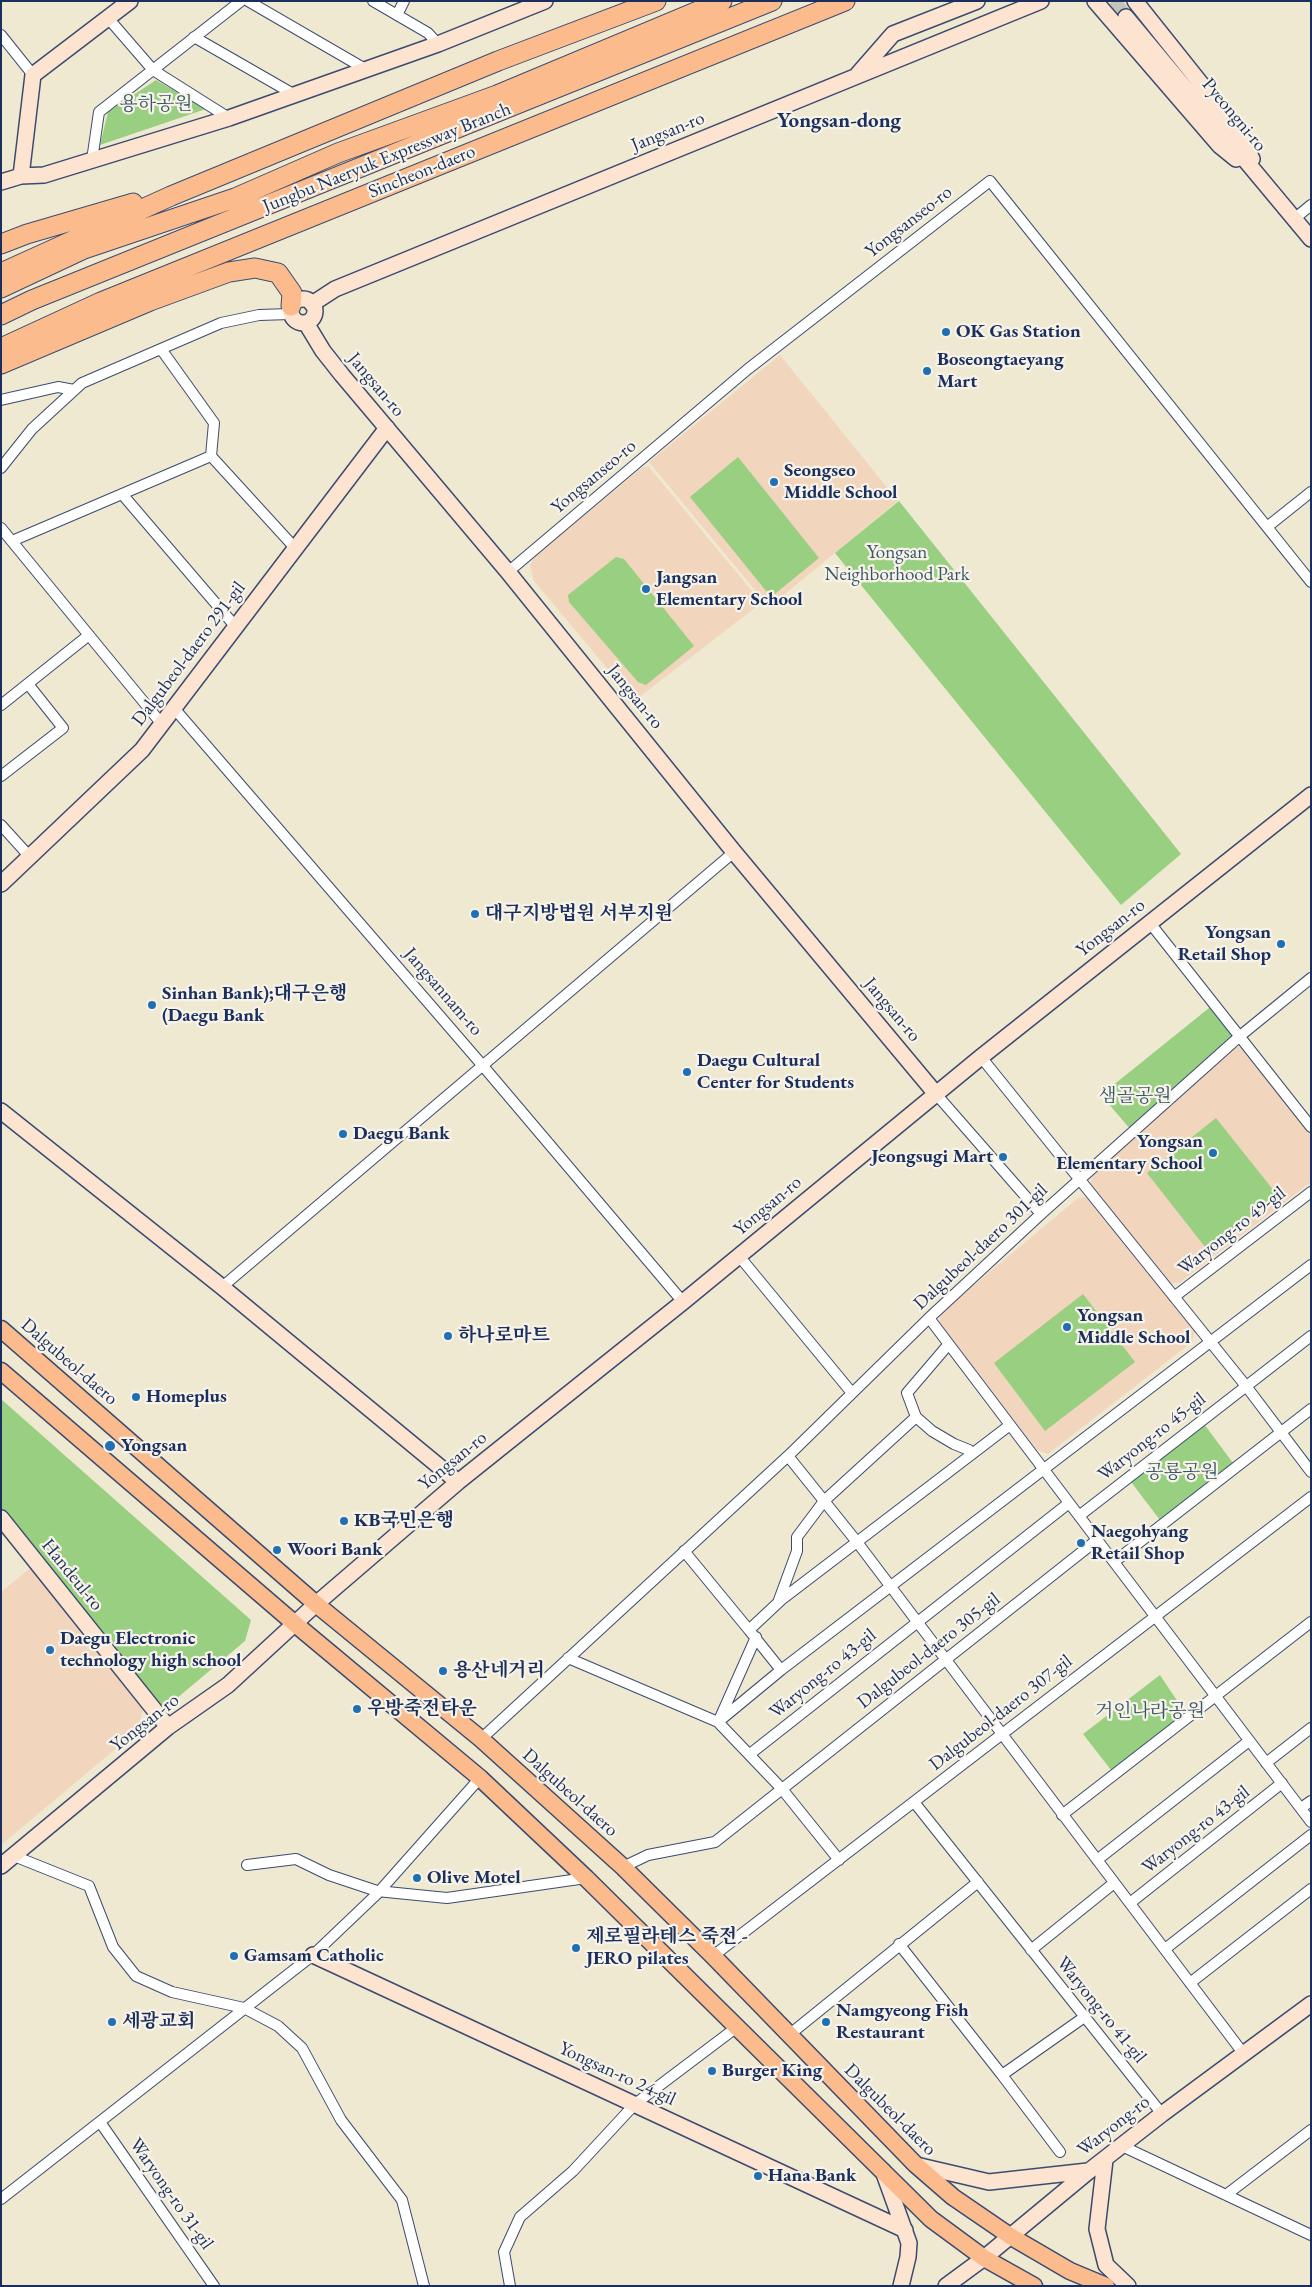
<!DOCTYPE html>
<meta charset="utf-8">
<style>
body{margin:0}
#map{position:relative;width:1312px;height:2287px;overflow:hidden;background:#efe9d2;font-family:"EB Garamond",serif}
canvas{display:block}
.frame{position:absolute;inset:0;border:2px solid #1b2f5e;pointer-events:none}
</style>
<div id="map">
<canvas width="1312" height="2287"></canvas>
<div class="frame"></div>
</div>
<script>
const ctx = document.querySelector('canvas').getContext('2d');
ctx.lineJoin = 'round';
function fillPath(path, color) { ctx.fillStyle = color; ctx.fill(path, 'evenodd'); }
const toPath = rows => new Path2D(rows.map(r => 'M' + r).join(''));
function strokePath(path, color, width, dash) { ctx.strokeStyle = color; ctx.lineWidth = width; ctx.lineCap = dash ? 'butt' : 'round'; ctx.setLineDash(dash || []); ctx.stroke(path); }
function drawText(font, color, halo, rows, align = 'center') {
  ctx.font = font + ' "EB Garamond","Noto Serif KR",serif'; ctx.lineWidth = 4.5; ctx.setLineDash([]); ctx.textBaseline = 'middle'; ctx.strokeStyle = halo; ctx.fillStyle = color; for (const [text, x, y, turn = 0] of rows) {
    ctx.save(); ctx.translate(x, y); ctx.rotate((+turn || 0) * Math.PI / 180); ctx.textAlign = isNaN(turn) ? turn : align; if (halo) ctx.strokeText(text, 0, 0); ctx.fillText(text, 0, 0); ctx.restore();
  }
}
const built = toPath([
 [780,355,898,501,769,607,649,462],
 [648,466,757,597,756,607,638,698,628,693,534,581,530,566,534,557,643,467],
 [1235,1047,1244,1048,1311,1133,1311,1182,1179,1283,1169,1283,1091,1185,1092,1173],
 [1087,1197,1195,1331,1192,1342,1048,1454,1037,1450,939,1322,942,1312,1078,1198],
 [33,1566,143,1708,138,1730,1,1845,1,1592]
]);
const green = toPath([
 [156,80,206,109,100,145,108,112],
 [738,457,819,558,771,597,690,497],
 [899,501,1181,854,1121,905,835,553],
 [616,557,624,559,694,646,646,685,638,682,569,602,568,595],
 [1214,1004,1236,1036,1131,1130,1101,1095],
 [1216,1118,1278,1196,1209,1252,1147,1173],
 [1083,1294,1135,1362,1045,1431,994,1363],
 [1,1399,251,1620,245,1641,164,1709,1,1510],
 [1201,1420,1236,1467,1163,1524,1128,1478],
 [1160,1675,1186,1714,1111,1770,1083,1734]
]);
const secondaryTunnel = toPath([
 [1113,1,1126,17]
]);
const street = toPath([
 [248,1,367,70],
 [373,1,428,33,438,44],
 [397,15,404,1],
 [108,18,153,70,229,118],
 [1,35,33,75],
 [194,37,295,95],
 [92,160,99,112,241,1],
 [1294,219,1311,205],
 [1,400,58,387,74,390],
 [211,456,295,548],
 [1,468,32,429,82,383,221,323,259,315,290,314],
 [122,494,235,626],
 [1267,527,1311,492],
 [1,528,161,723],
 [12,541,211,456,214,423,161,349],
 [508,572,748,369,990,181,1311,582],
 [1,705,89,635],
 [173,707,483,1066,683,1302],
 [1,776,63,728,28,684],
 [1,825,30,857],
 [1150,923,1311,1127],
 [981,1057,1246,1386,1311,1472],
 [936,1094,1041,1214],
 [739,1256,852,1393],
 [222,1287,734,852],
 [1174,1297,1311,1192],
 [929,1318,1311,1822],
 [948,1345,907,1393,916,1417,932,1431,954,1444,969,1450,972,1454],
 [788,1456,857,1542,1243,2053],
 [1079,1516,1311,1336],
 [684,1551,749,1630],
 [1114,1562,1311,1409],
 [779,1600,797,1551,797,1537,824,1501,916,1417],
 [568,1658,718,1722,782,1789,839,1860],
 [781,1670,749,1630,781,1600,1010,1425],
 [720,1718,756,1637],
 [718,1722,781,1670,1311,1265],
 [481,1739,788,1456,929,1318,1041,1214,1240,1036,1311,978],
 [750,1754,1069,1503],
 [1266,1763,1311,1728],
 [914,1802,1162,2114],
 [1301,1808,1311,1801],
 [1062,1815,1311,1622],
 [14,1856,89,1886,113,1947,136,1976,172,1992,244,2008,278,2026,302,2048,341,2120,402,2200,424,2286],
 [1097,1860,1249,1741],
 [247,1865,296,1859,329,1875,377,1891,447,1898,586,1878],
 [623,1867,648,1855,715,1842,1097,1540],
 [1130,1903,1282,1783],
 [899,1944,1002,2075,1083,2018],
 [1165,1949,1311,1835],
 [1031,1950,1114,1883],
 [713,1956,1311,1497],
 [1190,1983,1311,1889],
 [789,2035,978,1882],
 [1002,2075,1060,2152],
 [100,2122,214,2286],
 [1122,2146,1311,2235],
 [1226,2195,1311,2130],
 [1,2199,313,1955,377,1894,480,1778],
 [510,2286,504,2252,520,2217,573,2171,635,2104,737,2027]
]);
const secondary = toPath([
 [1095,1,1220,146,1236,159],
 [1135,1,1238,130,1252,159],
 [1126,17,1311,239],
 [858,74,893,34,977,1],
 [21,176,33,75,130,1],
 [1,182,21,176,44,175,229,118,438,44,545,1],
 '291 311a12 12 0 1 1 24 0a12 12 0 1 1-24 0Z',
 [312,304,335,289,1041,1],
 [306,323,323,351,342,375,508,572,734,852,936,1094],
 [1,884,142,750,387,428],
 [1,1111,222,1287,458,1482],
 [1,1518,168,1727],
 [1,1866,168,1727,228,1685,316,1604,458,1482,683,1302,981,1057,1311,795],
 [313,1955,905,2230],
 [1105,2160,1097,2229,1106,2265,1128,2286],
 [916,2165,989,2182,1088,2171],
 [883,2171,909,2243,908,2257,901,2286],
 [946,2286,984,2258,1089,2171,1162,2114,1311,2004]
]);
const primary = toPath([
 [1,1329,316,1604,481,1739,623,1867,713,1956,915,2164,953,2197,1010,2236,1070,2271,1106,2286],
 [1,1371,294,1623,480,1778,586,1878,931,2219,984,2258,1034,2286]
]);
const highway = toPath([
 [1,244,27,234,133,203],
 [1,273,171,196,498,61,656,1],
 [1,288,84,249,235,198,338,153,497,95,722,1],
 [1,315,32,300,772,1],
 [1,348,101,302,845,1],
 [1,364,150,301,229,272,255,268,278,273,292,293,291,306]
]);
const markers = [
 [946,332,5,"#1f6fb2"],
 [927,371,5,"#1f6fb2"],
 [774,482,5,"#1f6fb2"],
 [646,589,5,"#1f6fb2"],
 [475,914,5,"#1f6fb2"],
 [1281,944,5,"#1f6fb2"],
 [152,1005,5,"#1f6fb2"],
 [687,1072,5,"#1f6fb2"],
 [343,1134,5,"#1f6fb2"],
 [1213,1153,5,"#1f6fb2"],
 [1003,1157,5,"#1f6fb2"],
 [1067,1327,5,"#1f6fb2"],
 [448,1336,5,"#1f6fb2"],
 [136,1397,5,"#1f6fb2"],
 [110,1446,6,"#1f6fb2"],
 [344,1521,5,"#1f6fb2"],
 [1081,1543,5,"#1f6fb2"],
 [277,1550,5,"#1f6fb2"],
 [50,1650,5,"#1f6fb2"],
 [443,1671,5,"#1f6fb2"],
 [357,1709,5,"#1f6fb2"],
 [417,1878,5,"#1f6fb2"],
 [576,1948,5,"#1f6fb2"],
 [234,1956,5,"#1f6fb2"],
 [112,2022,5,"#1f6fb2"],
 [826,2022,5,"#1f6fb2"],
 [712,2071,5,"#1f6fb2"],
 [758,2176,5,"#1f6fb2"]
];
const parkNames = [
 ["용하공원",156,105],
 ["Yongsan",897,553],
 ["Neighborhood Park",897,575],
 ["샘골공원",1135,1097],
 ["공룡공원",1182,1473],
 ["거인나라공원",1150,1712]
];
const streetNames = [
 ["Pyeongni-ro",1234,115,50],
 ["Jangsan-ro",668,132,-22],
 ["Jungbu Naeryuk Expressway Branch",387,158,-22],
 ["Sincheon-daero",422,172,-22],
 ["Yongsanseo-ro",909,222,-38],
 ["Jangsan-ro",376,385,50],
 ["Yongsanseo-ro",594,477,-40],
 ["Dalgubeol-daero 291-gil",189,654,-53],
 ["Jangsan-ro",635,697,51],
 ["Yongsan-ro",1111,928,-38],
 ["Jangsannam-ro",443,992,49],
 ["Jangsan-ro",892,1010,50],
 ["Yongsan-ro",768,1206,-40],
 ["Waryong-ro 49-gil",1232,1231,-38],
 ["Dalgubeol-daero 301-gil",981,1247,-43],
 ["Dalgubeol-daero",69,1362,41],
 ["Waryong-ro 45-gil",1152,1437,-38],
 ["Yongsan-ro",453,1461,-39],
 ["Handeul-ro",72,1575,51],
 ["Dalgubeol-daero 305-gil",929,1651,-38],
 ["Waryong-ro 43-gil",823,1674,-39],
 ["Dalgubeol-daero 307-gil",1001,1713,-38],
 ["Yongsan-ro",145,1723,-38],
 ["Dalgubeol-daero",570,1793,42],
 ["Waryong-ro 43-gil",1196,1830,-38],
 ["Waryong-ro 41-gil",1101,2010,51],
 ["Yongsan-ro 24-gil",617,2074,25],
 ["Dalgubeol-daero",890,2110,45],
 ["Waryong-ro",1114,2126,-38],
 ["Waryong-ro 31-gil",171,2194,55]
];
const poiNames = [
 ["OK Gas Station",956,332],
 ["Boseongtaeyang",937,360],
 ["Mart",937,382],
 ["Seongseo",784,471],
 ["Middle School",784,493],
 ["Jangsan",656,578],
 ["Elementary School",656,600],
 ["대구지방법원 서부지원",485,914],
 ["Yongsan",1271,933,"right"],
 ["Retail Shop",1271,955,"right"],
 ["Sinhan Bank);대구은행",162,994],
 ["(Daegu Bank",162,1016],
 ["Daegu Cultural",697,1061],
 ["Center for Students",697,1083],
 ["Daegu Bank",353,1134],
 ["Yongsan",1203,1142,"right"],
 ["Elementary School",1203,1164,"right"],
 ["Jeongsugi Mart",993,1157,"right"],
 ["Yongsan",1077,1316],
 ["Middle School",1077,1338],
 ["하나로마트",458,1336],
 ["Homeplus",146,1397],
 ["Yongsan",121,1446],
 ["KB국민은행",354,1521],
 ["Naegohyang",1091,1532],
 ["Retail Shop",1091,1554],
 ["Woori Bank",287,1550],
 ["Daegu Electronic",60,1639],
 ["technology high school",60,1661],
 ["용산네거리",453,1671],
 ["우방죽전타운",367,1709],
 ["Olive Motel",427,1878],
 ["제로필라테스 죽전 -",586,1937],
 ["JERO pilates",586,1959],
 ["Gamsam Catholic",244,1956],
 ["Namgyeong Fish",836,2011],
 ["Restaurant",836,2033],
 ["세광교회",122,2022],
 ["Burger King",722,2071],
 ["Hana Bank",768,2176]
];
const quarterNames = [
 ["Yongsan-dong",839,121]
];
fillPath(built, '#f1d5bd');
fillPath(green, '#99cf81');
strokePath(secondaryTunnel, '#c5c4bb', 15, [15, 8]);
strokePath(street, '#3b4b6f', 12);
strokePath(secondary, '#3b4b6f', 18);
strokePath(primary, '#3b4b6f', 19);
strokePath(highway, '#3b4b6f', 21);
strokePath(street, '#fff', 10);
strokePath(secondary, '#fde4d1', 15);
strokePath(primary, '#fbbb8c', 16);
strokePath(highway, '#fbbb8c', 19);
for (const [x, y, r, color] of markers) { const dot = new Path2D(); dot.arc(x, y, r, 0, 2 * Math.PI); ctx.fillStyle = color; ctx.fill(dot); strokePath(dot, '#f7f3e8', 2); }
drawText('19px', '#3a5767', '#f7f3e8', parkNames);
drawText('19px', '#1b2f5e', '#f7f3e8', streetNames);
drawText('bold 19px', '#1b2f5e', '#f7f3e8', poiNames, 'left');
drawText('bold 21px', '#1b2f5e', '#f7f3e8', quarterNames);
</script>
